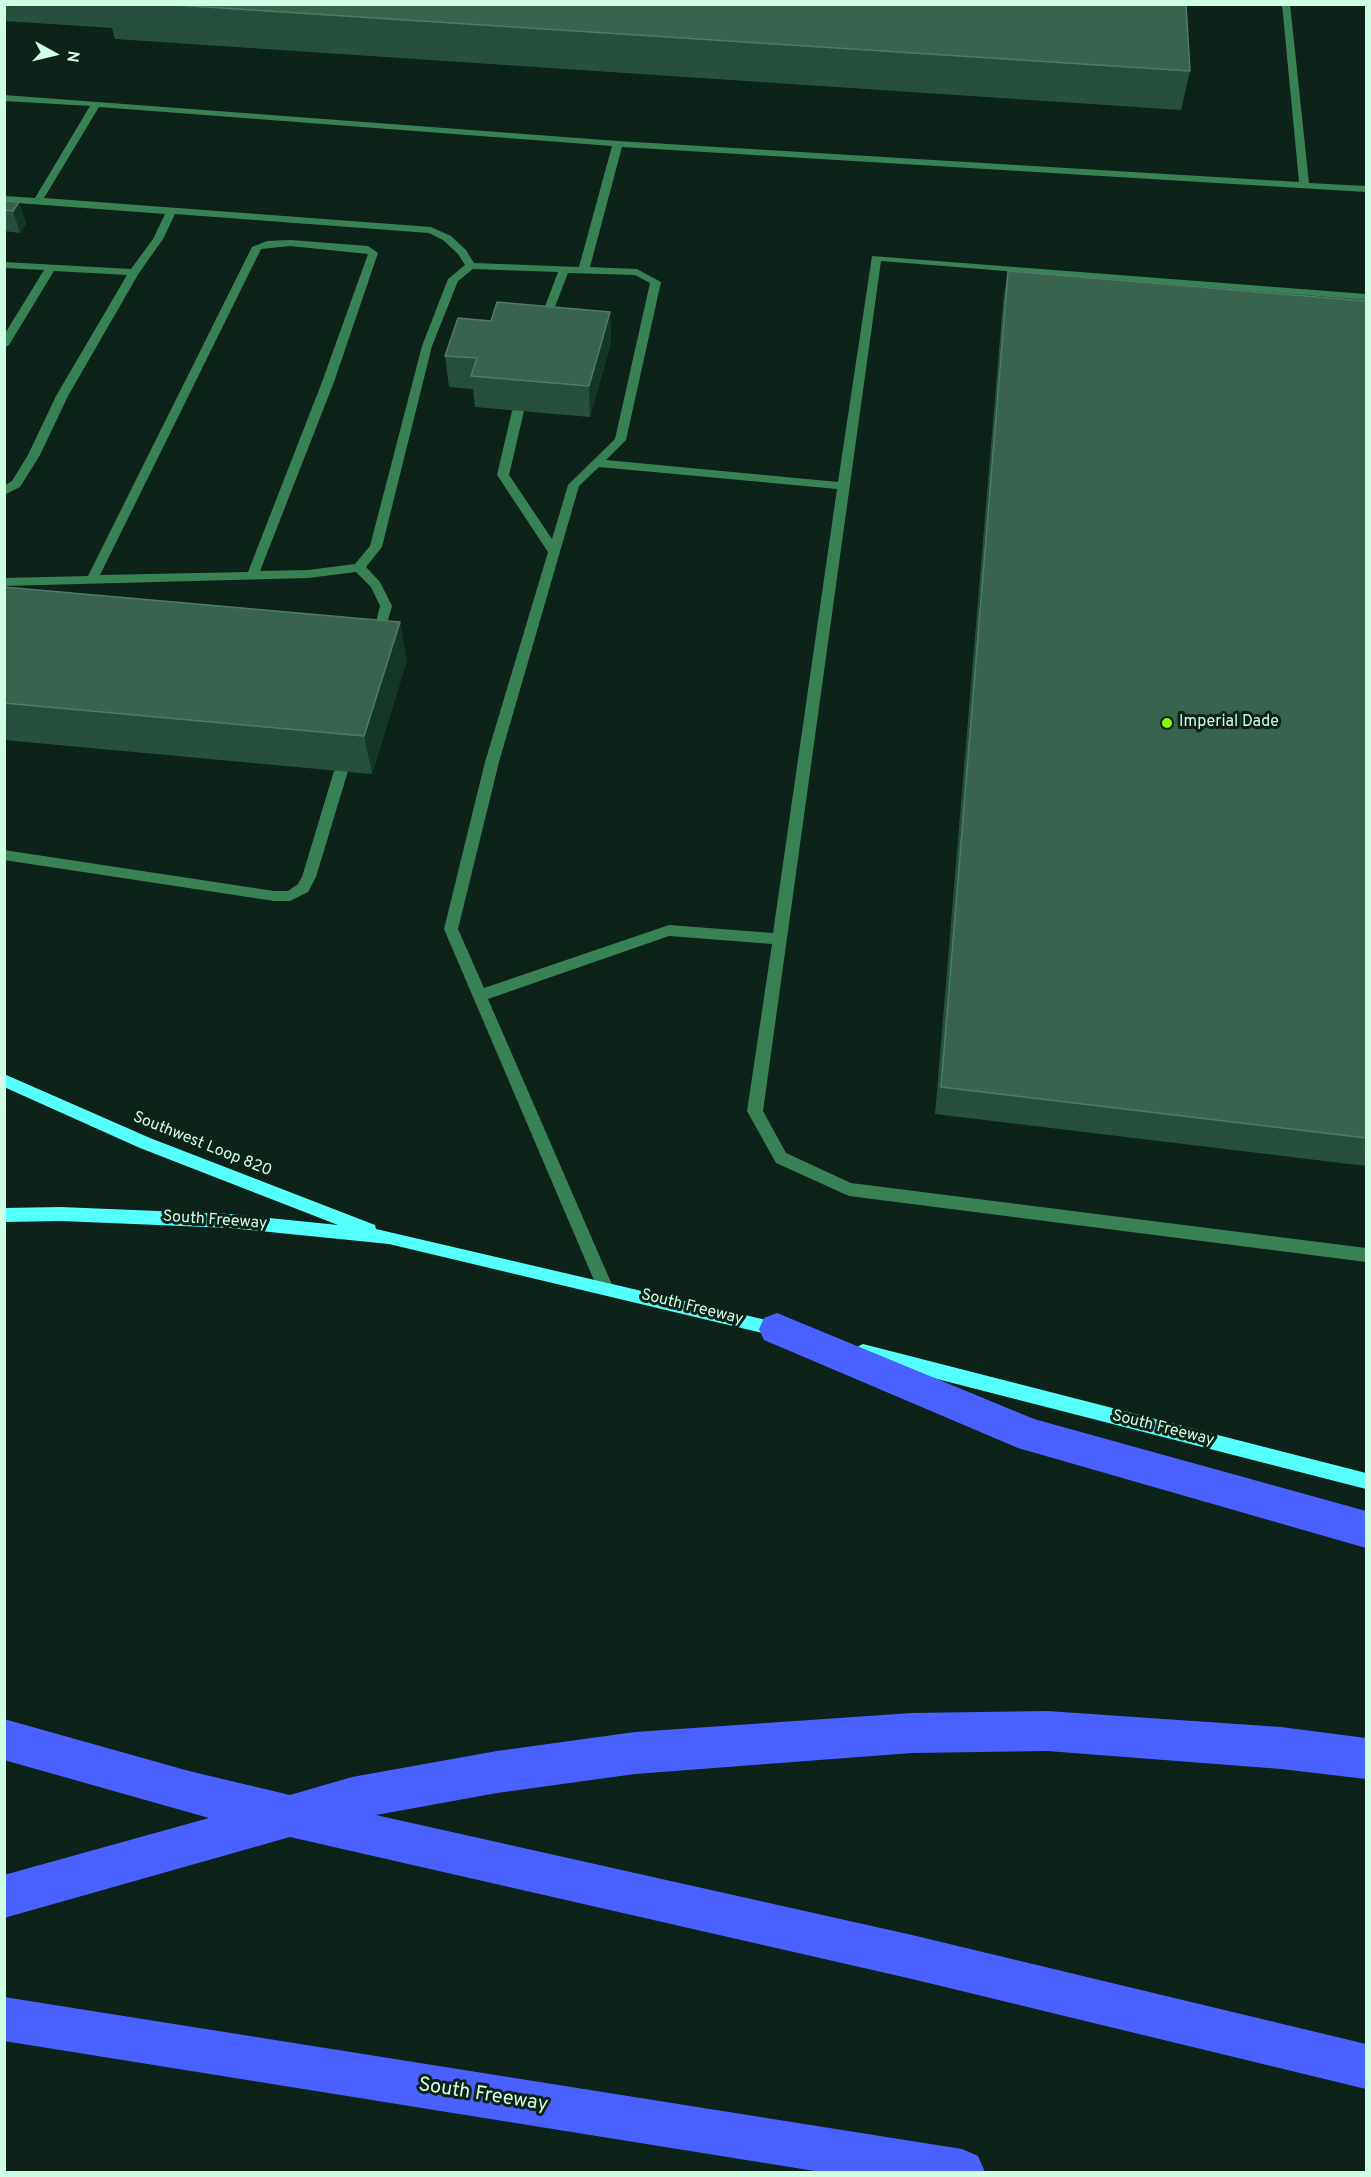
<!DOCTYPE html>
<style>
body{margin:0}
#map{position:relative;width:1371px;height:2177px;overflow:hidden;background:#0d2218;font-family:Overpass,sans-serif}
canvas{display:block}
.frame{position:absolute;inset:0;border:6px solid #ceffe5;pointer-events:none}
.north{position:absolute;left:24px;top:24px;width:60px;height:60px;-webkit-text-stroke:4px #0d2218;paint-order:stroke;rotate:98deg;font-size:16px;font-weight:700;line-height:24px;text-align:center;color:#ceffe5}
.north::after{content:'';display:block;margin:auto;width:21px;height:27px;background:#ceffe5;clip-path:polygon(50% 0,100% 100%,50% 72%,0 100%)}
</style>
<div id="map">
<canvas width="1371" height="2177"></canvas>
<div class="frame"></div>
<div class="north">N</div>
</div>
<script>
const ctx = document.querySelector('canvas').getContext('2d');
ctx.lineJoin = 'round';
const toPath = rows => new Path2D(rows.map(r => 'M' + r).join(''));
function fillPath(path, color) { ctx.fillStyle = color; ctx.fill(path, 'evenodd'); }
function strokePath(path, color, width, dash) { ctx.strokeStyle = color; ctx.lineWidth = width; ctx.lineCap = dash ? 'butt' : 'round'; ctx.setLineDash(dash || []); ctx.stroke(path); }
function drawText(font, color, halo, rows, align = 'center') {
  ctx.font = font + ' Overpass,sans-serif'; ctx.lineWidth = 6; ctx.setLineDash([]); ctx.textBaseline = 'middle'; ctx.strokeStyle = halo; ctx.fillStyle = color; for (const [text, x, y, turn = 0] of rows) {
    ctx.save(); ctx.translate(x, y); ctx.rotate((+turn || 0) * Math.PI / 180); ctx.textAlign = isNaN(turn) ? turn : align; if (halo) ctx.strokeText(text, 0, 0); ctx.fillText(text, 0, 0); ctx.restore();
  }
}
const minor = toPath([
 [1282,4,1290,4,1309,183,1366,186,1366,192,622,147,590,267,637,269,661,282,626,440,606,460,838,482,872,256,1366,294,1366,300,881,261,763,1111,786,1153,851,1183,1366,1248,1366,1262,849,1196,776,1163,747,1111,772,944,669,936,488,999,613,1287,611,1292,605,1294,599,1292,444,929,485,762,548,552,497,475,512,411,518,408,524,411,509,475,552,539,568,485,615,439,650,283,635,275,568,273,548,325,543,328,538,325,558,272,473,269,458,281,432,346,382,547,366,567,380,582,392,606,382,641,378,642,372,638,380,606,371,587,356,572,308,578,4,586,4,578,88,576,252,247,267,241,290,240,368,246,378,253,334,382,260,571,308,570,355,564,370,546,422,346,448,279,465,265,458,254,443,240,429,233,175,214,163,239,139,273,68,396,40,455,20,487,4,495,4,486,12,481,28,455,56,396,127,275,54,271,9,345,4,348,4,335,44,270,4,268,4,262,131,269,153,239,165,214,4,202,4,196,35,198,90,106,4,101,4,95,618,141,1299,182,1282,4],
 [99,107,612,146,579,267,474,263,466,250,451,236,431,227,44,198,99,107],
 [290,246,368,254,322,382,248,572,100,575,261,249,290,246],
 [599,467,837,489,773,933,669,925,484,988,458,929,499,762,579,486,599,467],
 [341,766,348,771,316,877,308,892,290,901,274,901,4,860,4,850,274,891,288,891,298,884,302,877,334,771,341,766]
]);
const major = toPath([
 [4,1074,150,1138,375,1225,376,1229,779,1323,785,1325,787,1330,785,1335,779,1337,389,1244,230,1228,61,1221,4,1222,4,1208,61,1207,230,1214,338,1225,140,1148,4,1087,4,1074],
 [863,1344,1366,1473,1366,1489,863,1360,857,1357,855,1352,857,1347,863,1344]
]);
const highway = toPath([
 [777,1313,1034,1419,1366,1511,1366,1548,1018,1448,764,1340,759,1329,764,1318,777,1313],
 [1047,1711,1281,1727,1366,1738,1366,1779,1281,1769,1047,1751,912,1753,635,1774,497,1793,376,1815,912,1935,1366,2044,1366,2089,912,1979,290,1837,4,1918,4,1875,209,1818,4,1760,4,1719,189,1771,290,1795,352,1777,497,1751,635,1732,912,1713,1047,1711],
 [4,1997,962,2149,978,2156,985,2172,821,2172,4,2041,4,1997]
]);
const wall = toPath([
 [4,4,1186,4,1190,71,1181,110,115,39,112,28,4,21],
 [4,201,19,202,26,224,20,233,4,231],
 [1008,271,1366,301,1366,1166,935,1114,1003,302],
 [610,312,611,343,590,417,475,407,473,389,449,387,445,356,491,321],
 [4,587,407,660,372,774,4,740]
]);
const shadedWall = toPath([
 [19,202,26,224,20,233,13,211],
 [610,312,611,343,590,417,589,386],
 [400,622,407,660,372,774,364,736]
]);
const building = toPath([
 [160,4,1186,4,1190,71,160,4],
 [4,201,19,202,13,211,4,210,4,201],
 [1008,271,1366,301,1366,1138,941,1087,1008,271],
 [497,302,610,312,589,386,471,376,477,358,445,356,458,318,491,321,497,302],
 [4,587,400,622,364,736,4,703,4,587]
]);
const markers = [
 [1167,723,6,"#89f900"]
];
const poiNames = [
 ["Imperial Dade",1179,723]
];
const streetNames = [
 ["Southwest Loop 820",202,1145,22],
 ["South Freeway",215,1221,4],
 ["South Freeway",692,1308,14],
 ["South Freeway",1163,1429,14]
];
const nearStreetnames = [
 ["South Freeway",483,2096,9]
];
fillPath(minor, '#388154');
fillPath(major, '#55fffb');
fillPath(highway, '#4961ff');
fillPath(wall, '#26503d');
fillPath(shadedWall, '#143626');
fillPath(building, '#38634f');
strokePath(building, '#4f7b66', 1.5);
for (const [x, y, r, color] of markers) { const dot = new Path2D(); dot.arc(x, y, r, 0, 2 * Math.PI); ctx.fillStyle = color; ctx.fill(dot); strokePath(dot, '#0d2218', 2); }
drawText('16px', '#ceffe5', '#0d2218', poiNames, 'left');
drawText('16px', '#ceffe5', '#0d2218', streetNames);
drawText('20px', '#ceffe5', '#0d2218', nearStreetnames);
</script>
